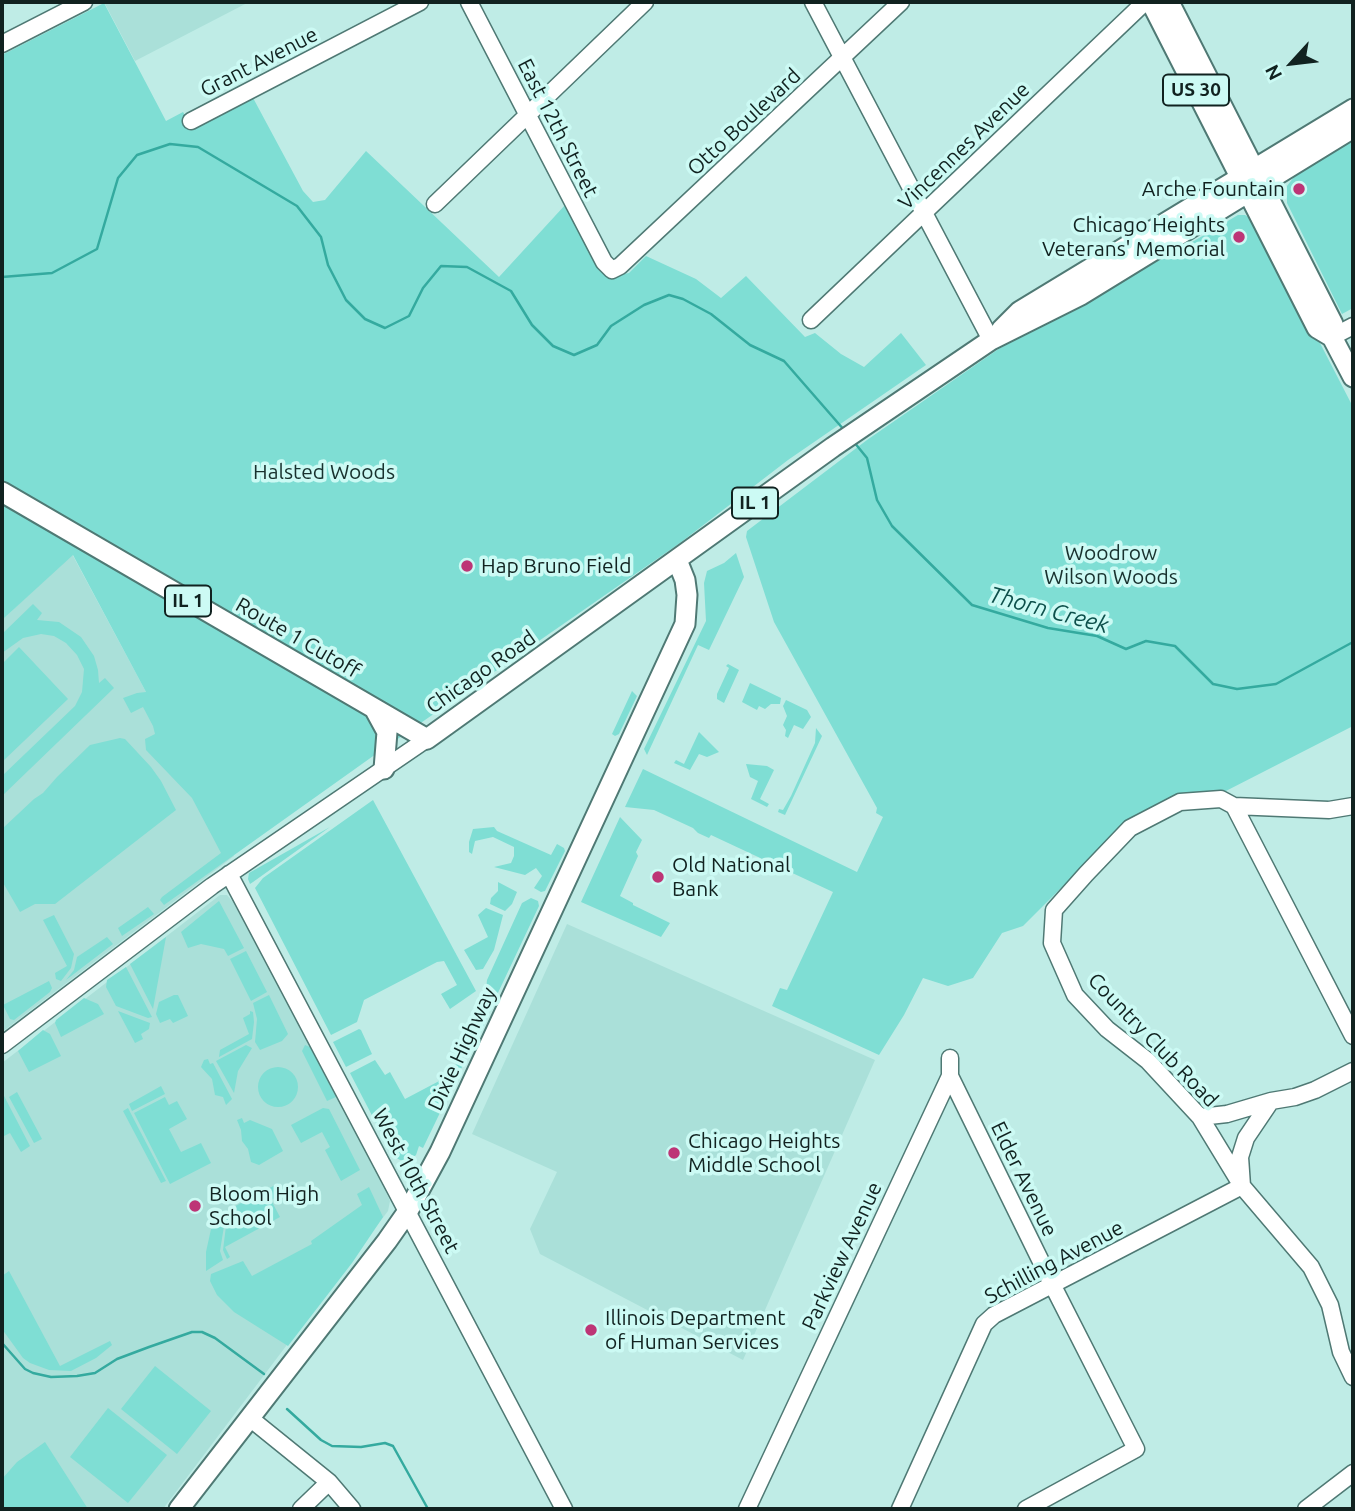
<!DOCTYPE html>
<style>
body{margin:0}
#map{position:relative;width:1355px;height:1511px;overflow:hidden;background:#bfece6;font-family:Ubuntu,sans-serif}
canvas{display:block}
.frame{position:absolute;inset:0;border:4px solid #112220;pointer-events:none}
.north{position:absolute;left:1257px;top:28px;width:70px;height:70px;-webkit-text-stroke:5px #ccfaf4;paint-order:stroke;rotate:243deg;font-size:19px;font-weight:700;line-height:28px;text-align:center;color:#112220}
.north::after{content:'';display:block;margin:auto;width:24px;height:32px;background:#112220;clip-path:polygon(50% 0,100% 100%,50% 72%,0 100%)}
</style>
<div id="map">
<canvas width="1355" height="1511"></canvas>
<div class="frame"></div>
<div class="north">N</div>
</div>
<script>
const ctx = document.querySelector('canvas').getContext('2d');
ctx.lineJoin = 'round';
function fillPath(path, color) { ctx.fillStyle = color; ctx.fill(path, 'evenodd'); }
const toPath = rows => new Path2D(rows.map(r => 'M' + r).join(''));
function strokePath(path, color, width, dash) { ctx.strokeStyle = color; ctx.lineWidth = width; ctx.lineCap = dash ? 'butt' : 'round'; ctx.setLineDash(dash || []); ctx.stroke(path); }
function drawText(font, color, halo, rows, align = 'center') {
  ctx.font = font + ' Ubuntu,sans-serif'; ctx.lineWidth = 7; ctx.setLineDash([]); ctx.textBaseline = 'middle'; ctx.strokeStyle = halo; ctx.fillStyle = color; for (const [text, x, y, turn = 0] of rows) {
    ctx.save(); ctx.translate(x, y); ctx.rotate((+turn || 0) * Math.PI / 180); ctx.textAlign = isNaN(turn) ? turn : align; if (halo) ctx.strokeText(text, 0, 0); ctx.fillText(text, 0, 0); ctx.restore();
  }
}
const built = toPath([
 [104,2,249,2,135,61],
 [72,554,234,856,2,1032,2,620],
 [220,895,227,895,233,902,385,1190,390,1201,388,1211,163,1509,2,1509,2,1063],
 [567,924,875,1060,743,1360,540,1254,530,1229,557,1172,472,1134]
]);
const green = toPath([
 [104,3,166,121,183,112,192,127,252,96,303,191,313,202,325,200,366,151,499,277,566,204,614,276,629,273,646,256,696,279,721,298,746,276,805,337,815,333,841,354,864,367,901,333,926,365,788,460,680,543,376,754,164,905,160,900,162,897,221,853,192,798,146,750,145,739,155,734,153,726,143,707,131,713,123,698,137,693,146,692,73,555,2,620,2,55],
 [1353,138,1353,308,1342,314,1287,203,1287,186,1294,177],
 [1238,215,1245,215,1258,223,1353,407,1353,726,1220,794,1182,797,1083,866,1023,926,1002,933,973,978,948,986,923,978,904,1015,879,1055,772,1006,780,988,787,990,833,892,711,835,709,838,698,833,693,828,654,810,625,807,643,769,857,872,883,817,876,813,877,808,774,622,746,537,747,531,867,440,1000,348,1094,294,1182,248],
 [736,553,744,577,709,650,698,645,647,755,644,749,706,621,704,583,707,571,724,563],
 [33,604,42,613,37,620,59,622,81,637,94,656,98,670,99,683,105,678,114,688,2,796,2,776,75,706,82,692,84,669,77,655,66,643,54,636,41,634,23,638,2,653,2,634],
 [19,647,68,699,2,762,2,664],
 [728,664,739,670,724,703,717,699,717,694,729,668,726,666],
 [750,683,781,698,780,704,771,704,765,709,759,706,757,710,742,702],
 [632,691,637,696,619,734,615,736,612,734],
 [786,700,807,710,811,717,803,729,794,725,788,738,785,736,786,730,783,725,787,716,783,706],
 [816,728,822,736,785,815,778,812,779,809,783,810,791,796,815,743],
 [699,732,719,752,707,757,699,754,690,770,674,763,676,760,684,764],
 [120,738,125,739,151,767,161,781,176,810,55,904,35,904,20,912,2,881,2,829,34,799,43,793,57,777,90,745],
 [746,764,767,766,774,770,760,799,769,804,767,807,751,799,758,781,750,777],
 [373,800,476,991,450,1009,441,994,457,985,444,961,437,962,364,1000,357,1022,331,1035,255,888,263,878],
 [620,817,642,840,636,852,638,856,620,896,633,903,633,905,670,923,661,937,581,902],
 [330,827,253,882,250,884,248,879,249,873],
 [494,827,497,831,551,855,557,844,564,848,565,851,545,891,541,892,534,888,542,876,536,868,525,875,494,867,511,863,514,856,514,847,493,837,475,841,472,854,469,852,469,842,473,829],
 [498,882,517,892,512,904,505,911,490,904,491,898,498,891],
 [531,898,538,901,539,906,496,997,493,999,486,990,487,980,522,903],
 [219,901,244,948,228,956,224,949,201,944,188,948,181,932],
 [148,907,154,914,122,936,118,928],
 [486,908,503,915,494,950,483,969,476,970,464,950,488,937,478,915],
 [54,915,74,954,71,968,61,981,56,979,55,973,67,966,43,920],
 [107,937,113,944,66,980,74,970,77,957],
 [166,937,153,1009,130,964],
 [246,951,267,992,251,1001,230,959],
 [126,967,152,1017,148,1018,116,1006,106,987,107,980],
 [49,981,52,988,50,992,14,1020,10,1019,3,1005],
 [174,995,178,995,188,1016,173,1023,170,1019,160,1023,156,1014,159,1002],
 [269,995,288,1034,282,1041,260,1050,255,1042,257,1019,253,1003],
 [84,998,98,1004,104,1014,61,1037,55,1023,56,1020],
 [118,1011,150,1023,149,1029,141,1034,143,1039,135,1043],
 [250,1011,253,1012,254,1022,252,1039,219,1057,220,1050,249,1034,243,1018,250,1014],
 [485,1014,487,1018,469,1055,456,1053,467,1029,470,1027,478,1029],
 [359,1029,361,1030,372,1054,346,1067,333,1042],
 [43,1030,50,1034,61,1056,29,1072,18,1051],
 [246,1045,252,1048,238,1071,234,1093,216,1061],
 [305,1045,310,1047,336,1097,327,1101,302,1051],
 [208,1059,210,1064,213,1063,232,1099,226,1105,223,1097,215,1095,212,1079,201,1067,204,1060],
 [375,1060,385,1075,390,1072,405,1099,443,1079,451,1066,458,1064,463,1065,423,1148,419,1146,416,1155,409,1161,400,1160,393,1156,350,1073],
 '258 1087a20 20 0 1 1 40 0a20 20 0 1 1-40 0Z',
 [161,1086,165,1094,132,1111,129,1104],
 [2,1092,30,1146,21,1152,10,1133,2,1137],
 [17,1092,42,1139,34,1143,9,1097],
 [165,1097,169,1105,177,1101,187,1119,169,1129,181,1152,201,1143,211,1163,170,1184,134,1113],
 [128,1108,166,1181,161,1183,123,1111],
 [323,1108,329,1109,360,1170,341,1181,325,1150,330,1147,322,1132,301,1143,291,1125],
 [242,1118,244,1123,250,1120,272,1129,283,1151,259,1165,251,1162,248,1149,242,1141,241,1130,237,1120],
 [279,1183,284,1193,271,1200,280,1217,225,1247,230,1257,227,1259,223,1250,228,1210],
 [369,1187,383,1217,352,1263,288,1346,234,1312,217,1295,210,1281,211,1274,243,1261,252,1276,312,1244,311,1241,362,1205,357,1194],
 [221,1223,224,1226,220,1251,223,1260,206,1271,206,1252,211,1229],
 [9,1271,60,1366,110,1341,112,1345,96,1358,71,1371,49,1370,30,1363,23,1358,2,1329,2,1276],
 [155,1366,211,1411,177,1454,121,1409],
 [108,1408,167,1455,128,1503,70,1457],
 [45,1442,88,1509,2,1509,2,1479,17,1462]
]);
const stream = toPath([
 [2,277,52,273,97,249,118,178,137,155,170,144,198,147,297,206,321,237,328,265,346,300,365,319,385,328,409,316,423,288,441,266,467,267,511,291,532,325,553,346,574,355,597,345,611,326,644,305,669,295,683,299,711,314,750,345,784,361,845,431],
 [854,442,867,458,877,500,892,526,972,605,1048,628,1097,636,1126,649,1146,641,1175,646,1213,684,1237,689,1276,684,1353,642],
 [2,1343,25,1369,33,1373,51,1377,77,1376,95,1373,117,1359,149,1347,192,1332,202,1332,215,1338,264,1374],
 [287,1409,321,1440,332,1446,361,1447,385,1443,393,1446,428,1509]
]);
const minor = toPath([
 [469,2,604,262,612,270,620,266,901,2],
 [813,2,991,340],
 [2,44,84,2],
 [191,121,420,2],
 [435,204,645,2],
 [811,320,1145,2],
 [1332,337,1353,326],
 [1234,806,1353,1036],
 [1353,806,1329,810,1234,806,1221,799,1180,802,1130,828,1086,874,1054,910,1052,943,1075,995,1107,1029,1148,1061,1200,1117,1242,1186,1311,1267,1330,1305,1341,1352,1353,1377],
 [229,874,564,1509],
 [2,1045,212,886,427,739],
 [950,1076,1053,1286,1136,1449,1026,1509],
 [1200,1117,1227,1114,1271,1101,1295,1097,1315,1090,1353,1071],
 [251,1419,329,1482,352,1509],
 [301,1509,329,1482],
 [747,1509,950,1076,950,1058],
 [900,1509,984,1324,994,1315,1242,1186,1240,1157,1246,1138,1271,1101],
 [1306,1509,1353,1473]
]);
const major = toPath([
 [1151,2,1317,328,1332,337,1353,377],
 [1169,2,1333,324,1332,337],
 [1001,330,1020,311,1353,109],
 [2,492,427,739,833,447,991,340,1081,295,1353,128],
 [375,710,387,732,384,769],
 [179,1509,387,1241,408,1211,440,1152,685,624,687,595,685,580,677,560]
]);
const markers = [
 [1299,189,7,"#bd3576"],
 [1239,237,7,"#bd3576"],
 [467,566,7,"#bd3576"],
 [658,877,7,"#bd3576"],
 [674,1153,7,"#bd3576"],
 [195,1206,7,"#bd3576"],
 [591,1330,7,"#bd3576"]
];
const shields = [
 [1196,90,66],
 [755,503,46],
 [188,601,46]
];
const shieldNames = [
 ["US 30",1196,90],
 ["IL 1",755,503],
 ["IL 1",188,601]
];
const streetNames = [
 ["Grant Avenue",259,62,-27],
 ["Otto Boulevard",744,122,-43],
 ["East 12th Street",558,128,63],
 ["Vincennes Avenue",964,146,-44],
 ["Route 1 Cutoff",298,638,30],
 ["Chicago Road",481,672,-35],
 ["Country Club Road",1153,1040,46],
 ["Dixie Highway",462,1049,-65],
 ["Elder Avenue",1024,1179,64],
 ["West 10th Street",416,1181,62],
 ["Parkview Avenue",842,1256,-65],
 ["Schilling Avenue",1054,1262,-28]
];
const poiNames = [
 ["Arche Fountain",1285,189,"right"],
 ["Chicago Heights",1225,225,"right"],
 ["Veterans' Memorial",1225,249,"right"],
 ["Hap Bruno Field",481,566],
 ["Old National",672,865],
 ["Bank",672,889],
 ["Chicago Heights",688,1141],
 ["Middle School",688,1165],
 ["Bloom High",209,1194],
 ["School",209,1218],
 ["Illinois Department",605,1318],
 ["of Human Services",605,1342]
];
const parkNames = [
 ["Halsted Woods",324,472],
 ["Woodrow",1111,553],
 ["Wilson Woods",1111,577]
];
const waterNames = [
 ["Thorn Creek",1049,610,15]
];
fillPath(built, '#aae0d9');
fillPath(green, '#7fded4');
strokePath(stream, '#34aa9f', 2.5);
strokePath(minor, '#4f7974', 19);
strokePath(major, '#4f7974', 23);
strokePath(minor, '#fff', 16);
strokePath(major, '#fff', 19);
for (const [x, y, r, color] of markers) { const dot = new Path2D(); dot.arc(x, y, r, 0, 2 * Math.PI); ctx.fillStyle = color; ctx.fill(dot); strokePath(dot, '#ccfaf4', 2.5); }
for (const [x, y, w] of shields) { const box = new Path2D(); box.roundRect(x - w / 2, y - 15.5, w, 31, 5); ctx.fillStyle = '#ccfaf4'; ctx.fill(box); strokePath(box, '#112220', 2); }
drawText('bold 19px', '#112220', null, shieldNames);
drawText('21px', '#112220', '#ccfaf4', streetNames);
drawText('21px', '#112220', '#ccfaf4', poiNames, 'left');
drawText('21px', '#18312e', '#ccfaf4', parkNames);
drawText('italic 23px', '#0d504b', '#ccfaf4', waterNames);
</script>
